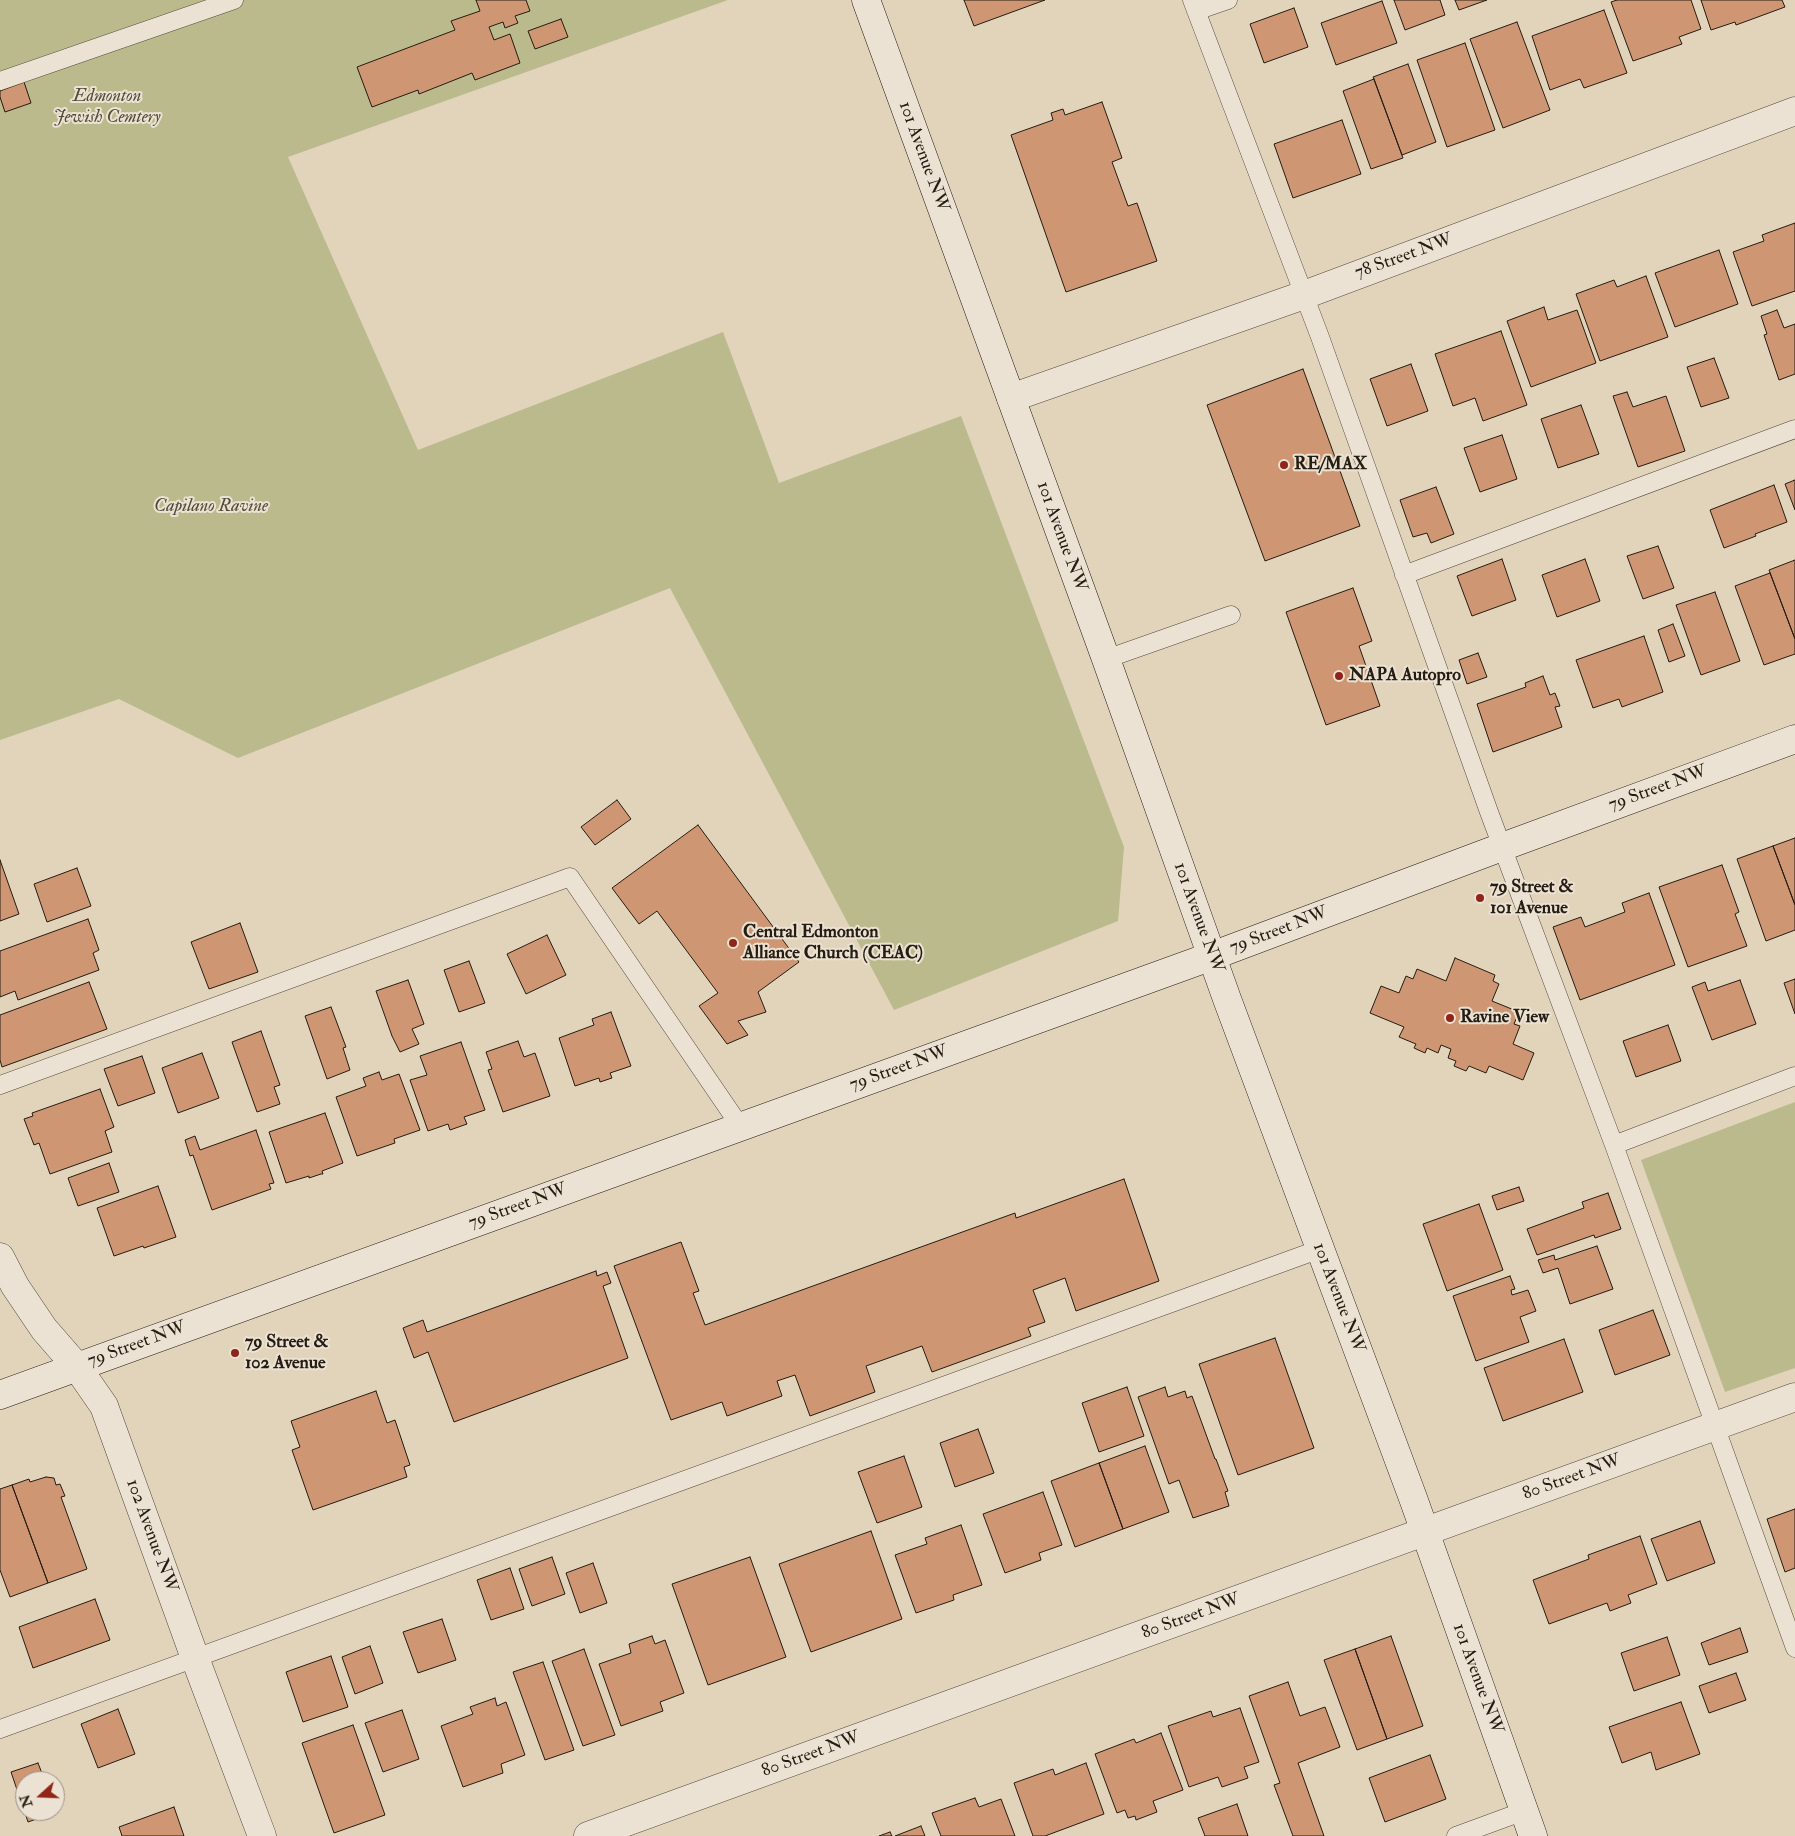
<!DOCTYPE html>
<style>
body{margin:0}
#map{position:relative;width:1795px;height:1836px;overflow:hidden;background:#e2d3bb;font-family:"IM FELL Double Pica",serif}
canvas{display:block}
.north{position:absolute;left:15px;top:1771px;width:50px;height:50px;box-sizing:border-box;background:#ece2d3;border:1px solid #9c9386;border-radius:50%;rotate:250deg;font-size:14px;font-weight:700;line-height:20px;text-align:center;color:#251c12}
.north::after{content:'';display:block;margin:auto;width:18px;height:22px;background:#8f2418;clip-path:polygon(50% 0,100% 100%,50% 72%,0 100%)}
</style>
<div id="map">
<canvas width="1795" height="1836"></canvas>
<div class="north">N</div>
</div>
<script>
const ctx = document.querySelector('canvas').getContext('2d');
ctx.lineJoin = 'round';
function fillPath(path, color) { ctx.fillStyle = color; ctx.fill(path, 'evenodd'); }
const toPath = rows => new Path2D(rows.map(r => 'M' + r).join(''));
function strokePath(path, color, width, dash) { ctx.strokeStyle = color; ctx.lineWidth = width; ctx.lineCap = dash ? 'butt' : 'round'; ctx.setLineDash(dash || []); ctx.stroke(path); }
function drawText(font, color, halo, rows, align = 'center') {
  ctx.font = font + ' "IM FELL Double Pica",serif'; ctx.lineWidth = 4; ctx.setLineDash([]); ctx.textBaseline = 'middle'; ctx.strokeStyle = halo; ctx.fillStyle = color; for (const [text, x, y, turn = 0] of rows) {
    ctx.save(); ctx.translate(x, y); ctx.rotate((+turn || 0) * Math.PI / 180); ctx.textAlign = isNaN(turn) ? turn : align; if (halo) ctx.strokeText(text, 0, 0); ctx.fillText(text, 0, 0); ctx.restore();
  }
}
const green = toPath([
 [0,0,728,0,288,157,418,450,723,332,779,483,961,416,1124,847,1118,921,894,1010,670,588,238,758,119,699,0,740],
 [1795,1102,1795,1368,1725,1392,1641,1160]
]);
const building = toPath([
 [476,0,526,0,530,11,515,16,518,23,505,28,503,22,489,27,494,40,510,34,520,63,475,80,472,73,419,94,418,90,372,107,357,67,455,30,451,21,480,11,476,0],
 [964,0,1045,0,974,26,964,0],
 [1394,0,1440,0,1445,15,1405,30,1394,0],
 [1455,0,1487,0,1459,10,1455,0],
 [1617,0,1691,0,1701,29,1679,37,1682,44,1633,61,1611,2,1617,0],
 [1701,0,1782,0,1785,7,1736,25,1735,22,1711,30,1701,0],
 [1382,1,1397,43,1336,65,1321,23,1382,1],
 [1294,8,1308,47,1264,63,1250,24,1294,8],
 [1604,10,1627,73,1584,88,1580,79,1550,90,1532,36,1604,10],
 [561,19,568,37,535,49,528,31,561,19],
 [1517,22,1550,110,1503,128,1470,39,1517,22],
 [1465,43,1495,130,1447,147,1417,60,1465,43],
 [1408,64,1436,142,1402,155,1373,77,1408,64],
 [1374,79,1403,158,1371,169,1343,91,1374,79],
 [24,82,31,103,5,112,0,97,0,91,24,82],
 [1102,102,1122,158,1112,162,1128,206,1137,203,1157,261,1066,292,1011,135,1053,120,1051,113,1063,109,1065,115,1102,102],
 [1342,120,1361,174,1293,198,1274,144,1342,120],
 [1795,223,1795,291,1752,306,1733,252,1764,241,1762,235,1795,223],
 [1719,250,1738,304,1675,327,1655,273,1719,250],
 [1646,276,1668,337,1600,361,1576,294,1614,280,1617,287,1646,276],
 [1544,307,1548,320,1577,310,1596,363,1531,387,1507,321,1544,307],
 [1777,310,1784,328,1795,324,1795,374,1779,380,1764,335,1767,334,1761,316,1777,310],
 [1501,331,1527,405,1483,421,1475,398,1453,406,1435,354,1501,331],
 [1714,358,1729,398,1701,407,1687,367,1714,358],
 [1411,364,1428,411,1387,426,1370,379,1411,364],
 [1303,369,1360,526,1265,561,1207,405,1303,369],
 [1627,392,1633,407,1666,396,1685,451,1638,467,1613,396,1627,392],
 [1581,405,1599,454,1558,468,1541,419,1581,405],
 [1502,435,1517,479,1480,492,1464,448,1502,435],
 [1795,480,1795,510,1785,484,1795,480],
 [1774,485,1787,522,1755,534,1756,536,1724,548,1710,510,1774,485],
 [1436,487,1454,534,1431,543,1427,533,1413,537,1400,500,1436,487],
 [1658,546,1674,588,1643,599,1627,556,1658,546],
 [1502,559,1516,600,1472,616,1457,576,1502,559],
 [1585,559,1600,601,1557,617,1542,575,1585,559],
 [1795,560,1795,639,1769,570,1795,560],
 [1770,573,1795,639,1795,654,1764,665,1735,586,1770,573],
 [1353,588,1372,641,1359,646,1380,706,1326,725,1286,612,1353,588],
 [1715,592,1740,661,1701,675,1676,605,1715,592],
 [1673,624,1685,656,1669,662,1658,630,1673,624],
 [1644,636,1663,692,1622,707,1619,699,1593,708,1576,660,1644,636],
 [1478,653,1487,677,1467,684,1459,660,1478,653],
 [1543,676,1550,695,1555,693,1560,706,1555,707,1562,727,1493,752,1477,704,1526,687,1525,683,1543,676],
 [617,800,631,819,595,845,581,827,617,800],
 [698,825,799,962,758,992,766,1012,738,1021,748,1035,727,1044,699,1006,718,993,657,911,639,924,612,888,698,825],
 [1795,838,1795,905,1773,846,1795,838],
 [1773,846,1795,905,1795,930,1766,941,1737,859,1773,846],
 [0,860,19,914,0,921,0,860],
 [1722,865,1739,912,1735,914,1747,946,1688,967,1659,887,1722,865],
 [77,868,91,906,47,922,34,884,77,868],
 [1649,893,1675,965,1580,1000,1553,927,1581,917,1585,927,1625,912,1622,903,1649,893],
 [88,919,99,950,93,953,99,970,18,1000,15,991,0,997,0,951,88,919],
 [240,923,258,972,209,989,191,942,240,923],
 [547,935,566,975,526,994,507,954,547,935],
 [1455,958,1495,975,1493,981,1499,984,1492,1001,1519,1012,1514,1024,1520,1026,1513,1044,1534,1053,1523,1080,1489,1066,1486,1073,1469,1066,1466,1071,1454,1066,1456,1061,1448,1058,1451,1049,1441,1045,1438,1053,1427,1048,1425,1053,1414,1048,1416,1044,1399,1037,1404,1027,1370,1013,1381,986,1399,993,1406,976,1413,979,1417,969,1446,981,1455,958],
 [469,961,485,1003,459,1012,444,970,469,961],
 [1795,979,1795,1014,1784,983,1795,979],
 [408,980,424,1024,412,1029,419,1044,400,1052,392,1036,376,991,408,980],
 [1740,980,1756,1024,1712,1040,1692,987,1705,982,1708,991,1740,980],
 [89,982,107,1029,2,1067,0,1060,0,1015,89,982],
 [331,1007,346,1047,343,1048,350,1070,327,1079,305,1016,331,1007],
 [611,1012,631,1066,610,1073,612,1078,600,1082,599,1078,575,1086,559,1038,594,1025,592,1019,611,1012],
 [1668,1025,1681,1061,1636,1077,1623,1041,1668,1025],
 [261,1031,280,1085,274,1087,280,1104,257,1112,232,1042,261,1031],
 [518,1041,524,1057,535,1053,550,1096,503,1112,488,1070,492,1069,486,1052,518,1041],
 [461,1042,485,1110,464,1117,467,1124,450,1130,448,1124,428,1131,410,1080,427,1075,420,1056,461,1042],
 [202,1053,219,1098,178,1113,162,1068,202,1053],
 [142,1056,155,1093,118,1106,104,1069,142,1056],
 [379,1072,382,1080,399,1074,420,1130,394,1139,395,1143,357,1156,336,1097,366,1086,363,1078,379,1072],
 [100,1089,114,1127,105,1131,112,1152,50,1174,39,1143,34,1145,24,1119,33,1116,32,1113,100,1089],
 [325,1113,343,1163,322,1171,323,1174,321,1174,309,1178,309,1176,286,1183,269,1132,325,1113],
 [256,1130,274,1183,269,1184,271,1189,212,1210,193,1155,190,1156,185,1140,195,1136,200,1150,256,1130],
 [109,1163,119,1192,78,1206,68,1178,109,1163],
 [1124,1179,1159,1281,1076,1311,1065,1278,1033,1290,1045,1322,1028,1328,1031,1336,932,1372,922,1346,866,1366,875,1392,810,1416,795,1375,777,1381,782,1396,727,1416,722,1402,671,1420,614,1266,681,1242,699,1291,693,1293,705,1325,1015,1213,1016,1218,1124,1179],
 [158,1186,176,1237,144,1248,143,1246,114,1256,97,1208,158,1186],
 [1519,1187,1524,1201,1497,1210,1492,1196,1519,1187],
 [1608,1193,1621,1229,1595,1238,1594,1235,1537,1255,1527,1229,1584,1208,1582,1202,1608,1193],
 [1479,1204,1503,1270,1447,1291,1423,1224,1479,1204],
 [1597,1246,1613,1289,1570,1304,1558,1268,1543,1273,1538,1260,1554,1255,1555,1260,1597,1246],
 [596,1271,597,1276,607,1272,611,1283,603,1286,628,1358,454,1422,428,1352,414,1358,403,1328,423,1320,427,1332,596,1271],
 [1510,1276,1515,1289,1511,1290,1512,1295,1528,1290,1536,1311,1520,1317,1529,1342,1476,1361,1453,1296,1510,1276],
 [1653,1310,1670,1355,1615,1375,1599,1330,1653,1310],
 [1275,1338,1314,1448,1238,1475,1199,1364,1275,1338],
 [1564,1339,1583,1392,1503,1421,1484,1368,1564,1339],
 [1127,1387,1144,1436,1099,1452,1082,1403,1127,1387],
 [1165,1387,1168,1397,1185,1391,1187,1398,1192,1396,1215,1459,1216,1459,1228,1491,1225,1492,1229,1506,1193,1518,1179,1480,1169,1484,1138,1397,1165,1387],
 [376,1391,387,1423,395,1420,410,1465,404,1467,407,1477,313,1510,292,1450,300,1447,291,1421,376,1391],
 [978,1429,994,1473,955,1487,940,1443,978,1429],
 [1145,1446,1169,1512,1123,1529,1099,1463,1145,1446],
 [904,1456,922,1507,877,1523,858,1472,904,1456],
 [1099,1463,1123,1529,1075,1547,1051,1481,1099,1463],
 [46,1477,54,1478,56,1485,60,1484,65,1496,61,1497,87,1569,48,1583,12,1485,29,1479,30,1482,46,1477],
 [12,1485,48,1583,10,1597,0,1570,0,1489,12,1485],
 [1043,1492,1062,1545,1039,1553,1041,1560,1005,1573,983,1514,1043,1492],
 [1795,1509,1795,1568,1785,1572,1767,1519,1795,1509],
 [1700,1521,1715,1563,1667,1581,1651,1539,1700,1521],
 [961,1525,982,1585,953,1595,954,1600,916,1613,895,1555,927,1544,925,1538,961,1525],
 [871,1531,902,1619,811,1652,779,1564,871,1531],
 [1640,1536,1657,1584,1628,1595,1631,1603,1610,1611,1607,1603,1549,1624,1533,1580,1589,1559,1588,1555,1640,1536],
 [552,1557,565,1594,532,1606,519,1569,552,1557],
 [750,1557,786,1657,708,1685,672,1584,750,1557],
 [593,1563,607,1603,580,1613,566,1573,593,1563],
 [510,1568,524,1609,491,1620,477,1580,510,1568],
 [95,1599,110,1640,33,1668,19,1627,95,1599],
 [442,1619,456,1660,418,1673,403,1632,442,1619],
 [1740,1628,1748,1652,1709,1665,1701,1643,1740,1628],
 [652,1636,655,1644,665,1640,684,1693,660,1702,663,1711,621,1726,599,1664,631,1653,629,1644,652,1636],
 [1391,1636,1423,1726,1387,1739,1355,1649,1391,1636],
 [1667,1637,1680,1675,1634,1691,1621,1653,1667,1637],
 [370,1646,383,1683,355,1694,342,1657,370,1646],
 [584,1649,615,1735,583,1746,552,1661,584,1649],
 [1355,1649,1387,1739,1357,1750,1324,1660,1355,1649],
 [331,1656,348,1707,303,1722,286,1672,331,1656],
 [543,1662,574,1750,545,1760,513,1672,543,1662],
 [1736,1673,1746,1700,1709,1713,1699,1686,1736,1673],
 [1288,1682,1300,1716,1325,1707,1340,1747,1298,1763,1324,1836,1293,1836,1274,1785,1280,1783,1249,1696,1288,1682],
 [495,1698,497,1706,506,1702,525,1755,501,1764,503,1773,463,1787,441,1726,473,1714,470,1707,495,1698],
 [1681,1702,1700,1754,1656,1770,1651,1752,1622,1763,1609,1727,1681,1702],
 [1240,1708,1259,1762,1244,1767,1248,1778,1222,1787,1218,1777,1189,1787,1168,1726,1211,1711,1213,1717,1240,1708],
 [118,1709,135,1754,98,1768,81,1724,118,1709],
 [402,1710,419,1759,383,1772,365,1723,402,1710],
 [353,1725,385,1815,334,1833,302,1743,353,1725],
 [1161,1733,1183,1790,1153,1801,1157,1812,1136,1820,1135,1816,1128,1818,1125,1810,1117,1813,1095,1754,1134,1739,1136,1743,1161,1733],
 [1430,1755,1446,1799,1385,1822,1369,1778,1430,1755],
 [38,1763,45,1781,25,1781,25,1811,55,1811,56,1812,28,1822,11,1772,38,1763],
 [1086,1763,1104,1814,1045,1836,1033,1836,1014,1783,1053,1769,1055,1775,1086,1763],
 [975,1798,979,1807,1001,1799,1015,1836,941,1836,932,1813,975,1798],
 [1237,1804,1248,1836,1205,1836,1198,1818,1237,1804],
 [174,1807,184,1836,122,1836,119,1827,174,1807],
 [921,1826,925,1836,895,1836,921,1826],
 [890,1832,892,1836,879,1836,890,1832]
]);
const lane = toPath([
 [1192,0,1320,337,1489,812,1614,1145,1795,1648],
 [1196,11,1228,0],
 [0,81,234,0],
 [1404,575,1795,429],
 [1106,659,1231,615],
 [0,1085,570,877,740,1126],
 [1614,1145,1795,1076],
 [0,1729,1320,1249],
 [1456,1836,1524,1811]
]);
const street = toPath([
 [1011,398,1304,295,1795,111],
 [0,1257,15,1286,44,1329,77,1367,104,1406,195,1658,262,1836],
 [588,1836,1795,1397]
]);
const secondary = toPath([
 [866,0,1106,659,1227,999,1413,1498,1533,1836],
 [0,1395,1212,956,1502,847,1795,739]
]);
const markers = [
 [1284,465,5,"#8f2418"],
 [1339,676,5,"#8f2418"],
 [1480,898,5,"#8f2418"],
 [733,943,5,"#8f2418"],
 [1450,1018,5,"#8f2418"],
 [235,1353,5,"#8f2418"]
];
const parkNames = [
 ["Edmonton",107,97],
 ["Jewish Cemtery",107,118],
 ["Capilano Ravine",211,507]
];
const streetNames = [
 ["101 Avenue NW",923,157,70],
 ["78 Street NW",1404,257,-20],
 ["101 Avenue NW",1061,537,70],
 ["79 Street NW",1658,789,-20],
 ["101 Avenue NW",1198,918,70],
 ["79 Street NW",1279,931,-21],
 ["79 Street NW",899,1069,-20],
 ["79 Street NW",518,1207,-20],
 ["101 Avenue NW",1338,1298,69],
 ["79 Street NW",137,1345,-20],
 ["80 Street NW",1572,1478,-20],
 ["102 Avenue NW",151,1536,70],
 ["80 Street NW",1191,1617,-20],
 ["101 Avenue NW",1477,1679,70],
 ["80 Street NW",811,1755,-20]
];
const poiNames = [
 ["RE/MAX",1294,465],
 ["NAPA Autopro",1349,676],
 ["79 Street &",1490,888],
 ["101 Avenue",1490,909],
 ["Central Edmonton",743,933],
 ["Alliance Church (CEAC)",743,954],
 ["Ravine View",1460,1018],
 ["79 Street &",245,1343],
 ["102 Avenue",245,1364]
];
fillPath(green, '#baba8c');
fillPath(building, '#ce9672');
strokePath(building, '#251c12', 1);
strokePath(lane, '#544a3c', 19);
strokePath(street, '#544a3c', 29);
strokePath(secondary, '#251c12', 29);
strokePath(lane, '#ece2d3', 18);
strokePath(street, '#ece2d3', 28);
strokePath(secondary, '#ece2d3', 28);
for (const [x, y, r, color] of markers) { const dot = new Path2D(); dot.arc(x, y, r, 0, 2 * Math.PI); ctx.fillStyle = color; ctx.fill(dot); strokePath(dot, '#ece2d3', 2); }
drawText('italic 18px', '#524b37', '#ece2d3', parkNames);
drawText('18px', '#251c12', '#ece2d3', streetNames);
drawText('bold 18px', '#251c12', '#ece2d3', poiNames, 'left');
</script>
